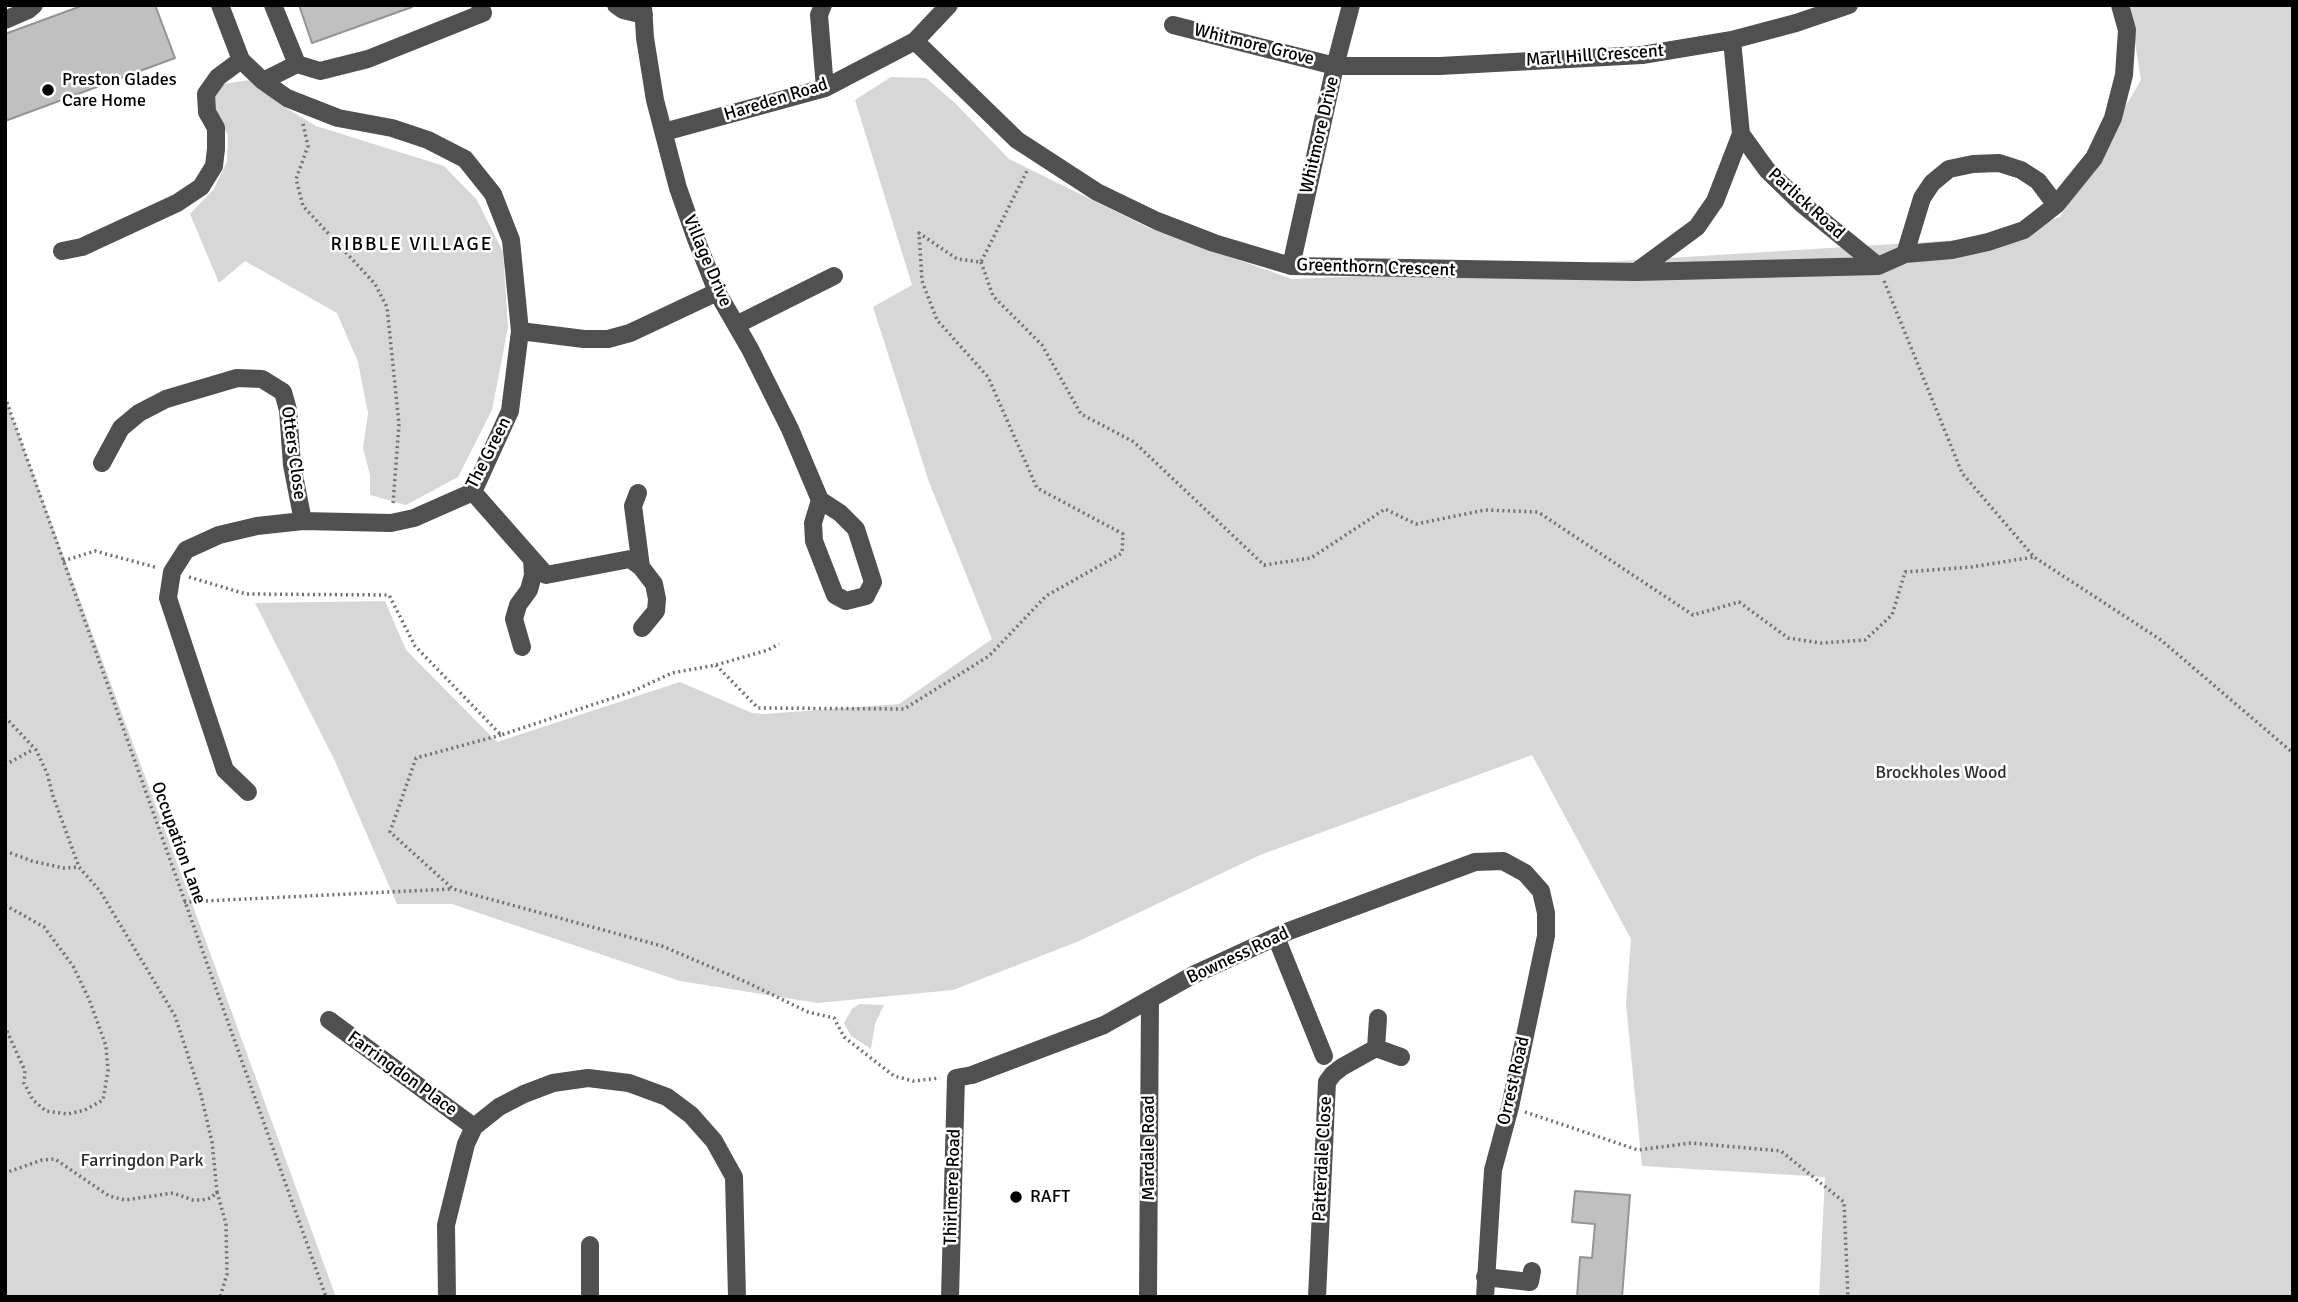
<!DOCTYPE html>
<style>
body{margin:0}
#map{position:relative;width:2298px;height:1302px;overflow:hidden;background:#fff;font-family:Signika,sans-serif}
canvas{display:block}
.frame{position:absolute;inset:0;border:7px solid #000;pointer-events:none}
</style>
<div id="map">
<canvas width="2298" height="1302"></canvas>
<div class="frame"></div>
</div>
<script>
const ctx = document.querySelector('canvas').getContext('2d');
ctx.lineJoin = 'round';
function fillPath(path, color) { ctx.fillStyle = color; ctx.fill(path, 'evenodd'); }
const toPath = rows => new Path2D(rows.map(r => 'M' + r).join(''));
function strokePath(path, color, width, dash) { ctx.strokeStyle = color; ctx.lineWidth = width; ctx.lineCap = dash ? 'butt' : 'round'; ctx.setLineDash(dash || []); ctx.stroke(path); }
function drawText(font, color, halo, rows, align = 'center') {
  ctx.font = font + ' Signika,sans-serif'; ctx.lineWidth = 5; ctx.setLineDash([]); ctx.textBaseline = 'middle'; ctx.strokeStyle = halo; ctx.fillStyle = color; for (const [text, x, y, turn = 0] of rows) {
    ctx.save(); ctx.translate(x, y); ctx.rotate((+turn || 0) * Math.PI / 180); ctx.textAlign = isNaN(turn) ? turn : align; if (halo) ctx.strokeText(text, 0, 0); ctx.fillText(text, 0, 0); ctx.restore();
  }
}
const green = toPath([
 [2129,5,2293,5,2293,1297,1819,1297,1825,1177,1642,1166,1626,1004,1631,939,1532,755,1260,855,1077,942,953,990,818,1003,680,981,452,904,397,904,335,761,255,603,385,601,406,650,497,742,680,682,752,713,764,714,899,704,992,639,929,482,873,307,912,285,855,100,891,77,926,78,955,103,1009,159,1149,228,1292,279,1412,274,1990,238,2060,217,2141,80],
 [249,80,281,105,316,126,444,166,477,200,503,252,508,327,492,410,458,477,406,505,370,495,370,475,363,448,368,413,358,362,337,313,245,261,219,283,190,214,214,189,227,161,228,135,215,116,211,99,222,84],
 [5,397,194,909,336,1297,5,1297],
 [859,1004,884,1005,875,1024,871,1049,851,1036,844,1023,852,1009]
]);
const building = toPath([
 [84,5,155,5,175,58,5,121,5,34,84,5],
 [299,5,412,5,412,7,312,43,299,5],
 [1575,1191,1630,1195,1622,1297,1577,1297,1580,1257,1592,1258,1595,1224,1572,1222,1575,1191]
]);
const path = toPath([
 [303,124,308,146,296,179,303,206,375,284,387,307,399,424,393,504],
 [981,262,993,296,1042,345,1081,414,1134,442,1264,565,1311,558,1385,509,1416,524,1485,510,1538,512,1693,615,1739,602,1788,638,1821,643,1865,640,1892,615,1905,572,1971,567,2034,557],
 [1884,281,1962,473,2034,557,2161,640,2293,753],
 [5,397,326,1297],
 [63,561,95,551,155,567],
 [189,577,246,594,389,595,415,646,501,735,631,692,672,673,716,665,768,650,779,644],
 [716,665,758,708,904,709,989,656,1046,596,1122,553,1123,534,1037,488,988,377,937,320,922,281,919,233,957,259,981,262,1028,169],
 [5,717,36,750,47,773,53,796,79,867,100,891,175,1016,201,1095,212,1142,217,1192,211,1198,202,1200,193,1200,173,1193,125,1200,109,1196,55,1159,42,1160,5,1173],
 [501,735,416,758,390,832,453,889,662,946,746,982,808,1012,834,1018,844,1037,894,1076,913,1081,940,1078],
 [5,765,34,749],
 [5,851,32,861,63,868,79,867],
 [184,902,451,889],
 [5,905,44,927,73,966,89,999,106,1046,108,1071,103,1100,85,1110,68,1114,46,1111,33,1100,24,1083,25,1071,5,1027],
 [1525,1112,1638,1150,1691,1143,1781,1151,1844,1202,1848,1297],
 [217,1192,226,1224,227,1274,220,1297]
]);
const minor = toPath([
 [220,5,241,60,263,81,287,98,338,118,392,128,428,140,465,159,493,194,511,240,520,331,510,411,473,492,414,518,391,523,303,521,257,526,219,535,186,550,172,572,168,598,225,770,248,792],
 [616,5,623,10,644,15],
 [643,5,645,38,655,100,678,188,696,239,717,292,750,349,790,429,820,500,840,513,856,529,873,582,866,596,846,601,835,595,814,541,813,523,820,500],
 [823,5,819,15,825,88],
 [5,20,28,10,34,5],
 [1173,25,1335,66,1440,66,1642,55,1732,40,1796,23,1849,5],
 [1732,40,1741,134,1767,170,1802,204,1878,266],
 [915,41,1017,140,1097,192,1157,221,1214,243,1291,266,1636,272,1878,266,1905,254,1952,250,1988,242,2024,230,2056,205,2094,158,2113,118,2124,75,2127,30,2120,5],
 [297,64,320,71,368,59,483,13,480,5],
 [263,81,297,64,273,5],
 [664,132,825,88,915,41,949,5],
 [62,251,82,247,177,203,201,187,214,166,216,149,216,128,207,112,206,94,218,77,241,60],
 [1905,254,1922,198,1932,183,1949,169,1973,164,1999,163,2021,170,2038,181,2056,205],
 [1291,266,1335,66,1351,5],
 [1636,272,1697,227,1715,201,1741,134],
 [736,325,834,276],
 [520,331,584,339,608,339,630,333,717,292],
 [102,463,121,428,139,413,166,399,237,378,262,379,283,392,288,410,292,465,303,521],
 [473,492,546,575,630,559,641,567,654,584,657,599,656,611,642,628],
 [638,493,633,506,641,567],
 [522,647,514,619,518,605,529,590,533,575,532,560],
 [1276,937,1324,1056],
 [329,1020,474,1127],
 [1376,1048,1401,1057],
 [590,1245,590,1297],
 [1485,1277,1530,1282,1532,1271],
 [447,1297,446,1225,466,1144,474,1127,499,1107,524,1094,553,1083,588,1078,629,1083,667,1097,691,1115,714,1141,734,1177,737,1297],
 [950,1297,956,1078,972,1075,1104,1025,1193,975,1289,931,1475,862,1503,861,1525,873,1541,891,1546,913,1546,936,1510,1107,1493,1170,1485,1297],
 [1148,1297,1150,999],
 [1317,1297,1327,1082,1333,1074,1342,1067,1376,1048,1378,1018]
]);
const markers = [
 [48,90,7,"#000"],
 [1016,1197,7,"#000"]
];
const streetNames = [
 ["Whitmore Grove",1254,45,14],
 ["Marl Hill Crescent",1595,56,-4],
 ["Hareden Road",776,100,-17],
 ["Whitmore Drive",1320,135,-77],
 ["Parlick Road",1806,204,42],
 ["Village Drive",707,261,67],
 ["Greenthorn Crescent",1376,268,2],
 ["Otters Close",293,453,82],
 ["The Green",489,453,-63],
 ["Occupation Lane",178,843,70],
 ["Bowness Road",1238,956,-25],
 ["Farringdon Place",402,1074,36],
 ["Orrest Road",1514,1081,-77],
 ["Mardale Road",1149,1148,-90],
 ["Patterdale Close",1323,1159,-87],
 ["Thirlmere Road",953,1187,-88]
];
const poiNames = [
 ["Preston Glades",62,80],
 ["Care Home",62,101],
 ["RAFT",1030,1197]
];
const parkNames = [
 ["Brockholes Wood",1941,773],
 ["Farringdon Park",142,1161]
];
const neighbourhoodNames = [
 ["RIBBLE VILLAGE",412,245]
];
fillPath(green, '#d7d7d7');
fillPath(building, '#c0c0c0');
strokePath(building, '#949494', 2);
strokePath(path, '#727272', 3.5, [2, 3.5]);
strokePath(minor, '#505050', 18);
for (const [x, y, r, color] of markers) { const dot = new Path2D(); dot.arc(x, y, r, 0, 2 * Math.PI); ctx.fillStyle = color; ctx.fill(dot); strokePath(dot, '#fff', 2.5); }
drawText('18px', '#000', '#fff', streetNames);
drawText('18px', '#000', '#fff', poiNames, 'left');
drawText('18px', '#2e2e2e', '#fff', parkNames);
ctx.letterSpacing = '2px';
drawText('19px', '#000', '#fff', neighbourhoodNames);
ctx.letterSpacing = '0px';
</script>
